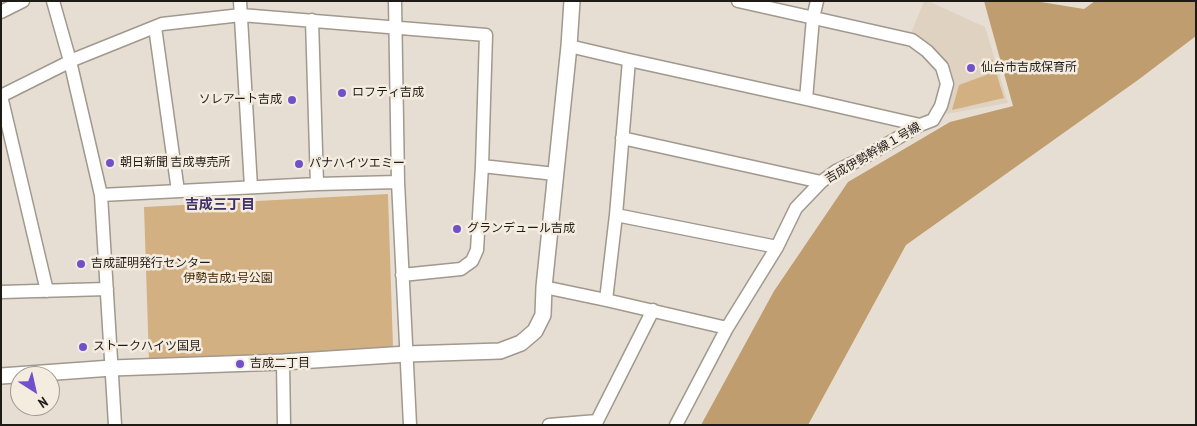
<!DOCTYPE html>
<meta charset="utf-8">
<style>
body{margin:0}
#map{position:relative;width:1197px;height:426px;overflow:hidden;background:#e7ded3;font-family:"PT Sans Narrow",sans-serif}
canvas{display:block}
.frame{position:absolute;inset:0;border:2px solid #1e1b17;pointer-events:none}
.north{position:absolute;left:10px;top:366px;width:50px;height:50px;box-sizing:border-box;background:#f5ece0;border:1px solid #9f9890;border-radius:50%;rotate:145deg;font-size:14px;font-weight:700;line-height:20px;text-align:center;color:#1e1b17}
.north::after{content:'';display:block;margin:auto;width:18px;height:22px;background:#7250ca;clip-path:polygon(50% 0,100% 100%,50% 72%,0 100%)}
</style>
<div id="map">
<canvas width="1197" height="426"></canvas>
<div class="frame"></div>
<div class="north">N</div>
</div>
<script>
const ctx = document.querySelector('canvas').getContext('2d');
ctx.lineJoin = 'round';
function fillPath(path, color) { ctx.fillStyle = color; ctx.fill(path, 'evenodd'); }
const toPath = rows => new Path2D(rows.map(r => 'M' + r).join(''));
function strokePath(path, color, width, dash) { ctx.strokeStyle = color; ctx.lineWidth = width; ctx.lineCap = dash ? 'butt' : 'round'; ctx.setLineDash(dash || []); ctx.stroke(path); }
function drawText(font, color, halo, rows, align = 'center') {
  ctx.font = font + ' "PT Sans Narrow","Noto Sans JP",sans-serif'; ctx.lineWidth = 5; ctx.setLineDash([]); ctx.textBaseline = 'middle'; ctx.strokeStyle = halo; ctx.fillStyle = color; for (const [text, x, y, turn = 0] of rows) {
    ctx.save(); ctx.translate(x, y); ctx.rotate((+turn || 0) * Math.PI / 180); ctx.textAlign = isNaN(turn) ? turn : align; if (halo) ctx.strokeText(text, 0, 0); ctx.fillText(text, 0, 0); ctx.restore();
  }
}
const built = toPath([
 [924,1,928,1,985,27,1008,103,946,114,951,80,940,56,927,42,911,33]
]);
const green = toPath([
 [992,59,1004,98,952,110,959,85,986,75,984,61],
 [388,194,393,347,149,361,144,207]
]);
const forest = toPath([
 [984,1,1035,1,1084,9,1095,1,1196,1,1196,36,1138,80,906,245,808,425,701,425,774,291,848,182,950,122,1013,106]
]);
const minor = toPath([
 [53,1,70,61,101,195,115,425],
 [240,1,251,187],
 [395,1,398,182,410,425],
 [1,12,23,1],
 [312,20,317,184],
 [155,27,178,191],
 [569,46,629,60,806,99,920,125],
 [1,96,75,59,162,24,241,15,486,35,482,166,477,250,472,261,461,269,402,275],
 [1,96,47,291],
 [806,99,813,18,817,1],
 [622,138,821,182],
 [482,166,555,174],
 [101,195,317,184,398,182],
 [616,215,777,247],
 [544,287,606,300,727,328],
 [1,292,107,289],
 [606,300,616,215,629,60],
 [283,362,284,425],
 [549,425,597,421],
 [595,425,653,310],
 [676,425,727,328,777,247,796,208,821,182,836,171,861,159,920,125,933,120,941,106,947,84,942,67,927,51,912,40,738,1]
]);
const tertiary = toPath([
 [1,376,112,368,283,362,407,354,500,351,521,343,535,331,543,315,544,287,569,46,572,1]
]);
const markers = [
 [971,68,5,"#7250ca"],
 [342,93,5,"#7250ca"],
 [292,100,5,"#7250ca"],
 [110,163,5,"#7250ca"],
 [299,164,5,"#7250ca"],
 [457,229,5,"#7250ca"],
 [81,264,5,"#7250ca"],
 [83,347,5,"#7250ca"],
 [240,364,5,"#7250ca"]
];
const poiNames = [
 ["仙台市吉成保育所",981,68],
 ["ロフティ吉成",352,93],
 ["ソレアート吉成",282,100,"right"],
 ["朝日新聞 吉成専売所",120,163],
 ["パナハイツエミー",309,164],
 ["グランデュール吉成",467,229],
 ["吉成証明発行センター",91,264],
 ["ストークハイツ国見",93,347],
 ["吉成二丁目",250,364]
];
const streetNames = [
 ["吉成伊勢幹線１号線",873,153,-30]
];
const parkNames = [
 ["伊勢吉成1号公園",228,279]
];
const neighbourhoodNames = [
 ["吉成三丁目",220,205]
];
fillPath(built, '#e0d2c0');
fillPath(green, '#d3b082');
fillPath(forest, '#bf9d6f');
strokePath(minor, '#a1988e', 15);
strokePath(tertiary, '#a1988e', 18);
strokePath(minor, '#fff', 12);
strokePath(tertiary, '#fff', 15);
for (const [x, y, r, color] of markers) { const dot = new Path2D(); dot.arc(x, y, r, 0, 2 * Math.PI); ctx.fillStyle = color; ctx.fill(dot); strokePath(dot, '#f5ece0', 2); }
drawText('12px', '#1e1b17', '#f5ece0', poiNames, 'left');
drawText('12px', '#1e1b17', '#f5ece0', streetNames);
drawText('12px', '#412a03', '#f5ece0', parkNames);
drawText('bold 14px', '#3e306b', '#f5ece0', neighbourhoodNames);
</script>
